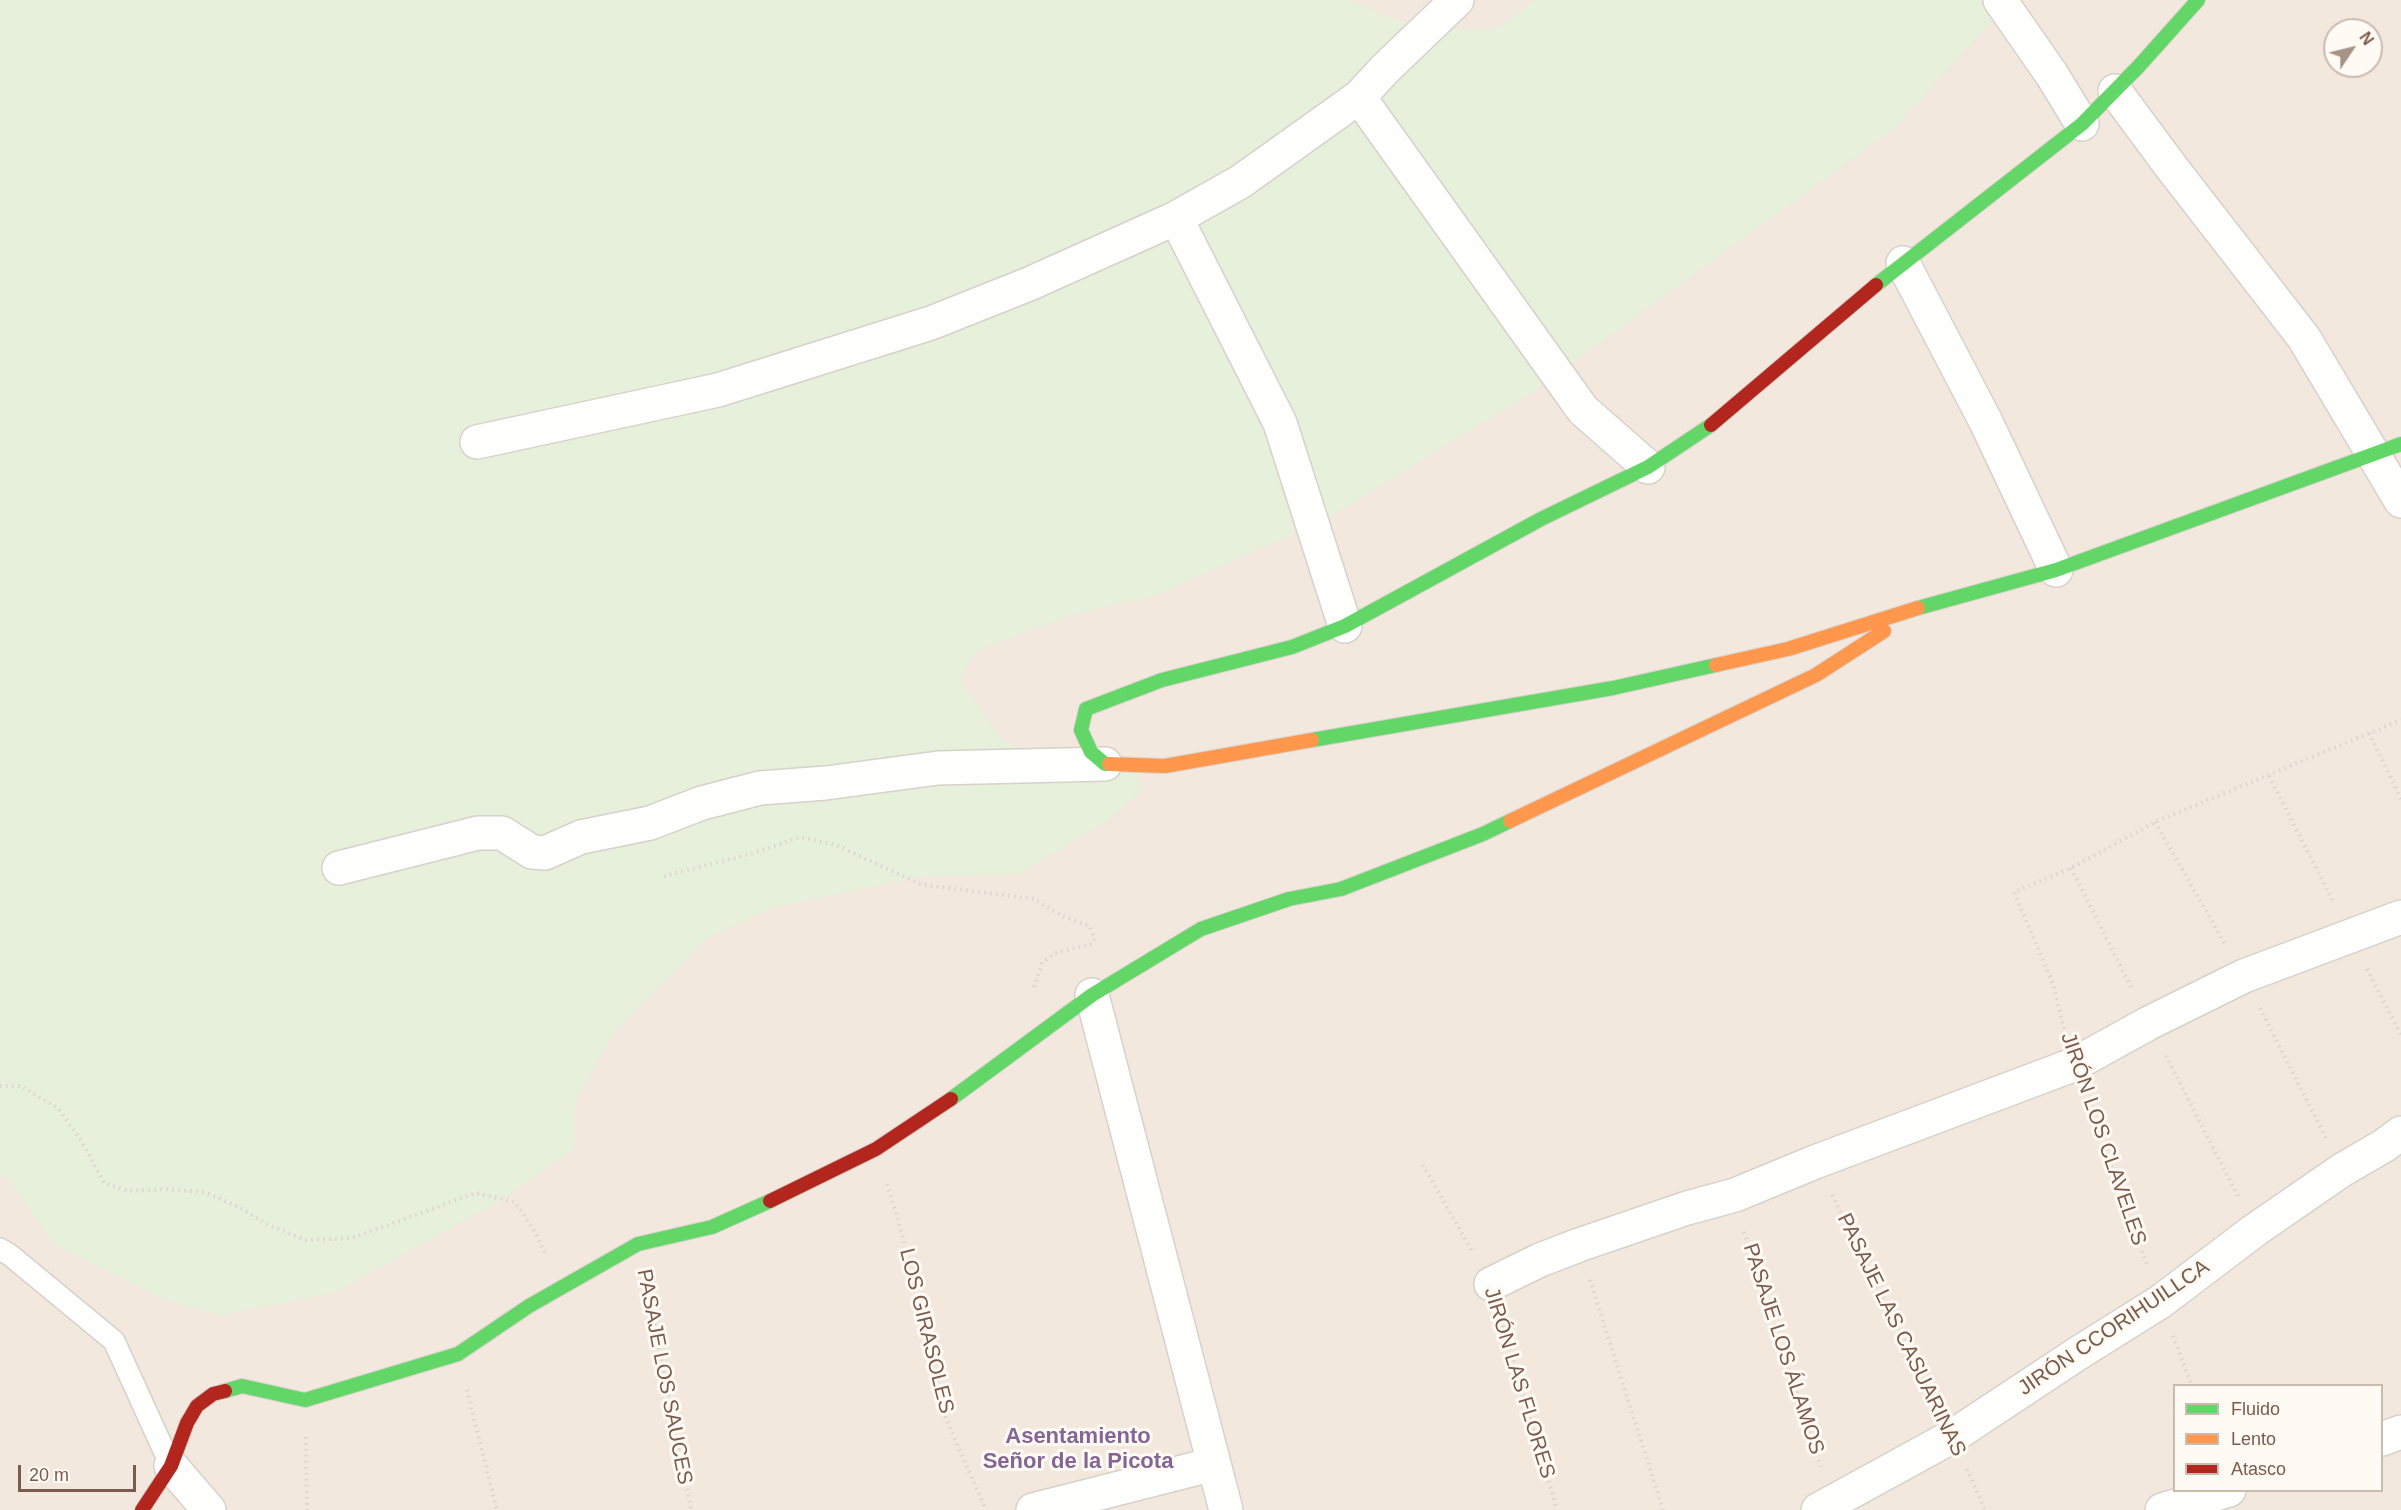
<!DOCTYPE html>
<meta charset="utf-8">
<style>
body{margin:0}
#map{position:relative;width:2401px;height:1510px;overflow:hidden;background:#f9f5f0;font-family:Helvetica,sans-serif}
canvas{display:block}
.legend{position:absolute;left:2173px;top:1384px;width:210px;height:108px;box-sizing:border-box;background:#fffaf3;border:2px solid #cabbb1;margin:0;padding:8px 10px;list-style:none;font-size:18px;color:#7a5c4d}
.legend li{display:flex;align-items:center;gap:12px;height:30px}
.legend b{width:30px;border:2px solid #cabbb1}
.north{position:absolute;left:2323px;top:18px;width:60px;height:60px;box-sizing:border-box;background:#fffaf3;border:2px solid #cabbb1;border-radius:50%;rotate:55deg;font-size:16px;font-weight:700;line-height:24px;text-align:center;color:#7a5c4d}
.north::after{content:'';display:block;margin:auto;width:21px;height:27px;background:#a69286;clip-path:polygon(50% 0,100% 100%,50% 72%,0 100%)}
.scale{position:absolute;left:18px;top:1465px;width:118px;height:27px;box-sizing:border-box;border:3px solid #7a5c4d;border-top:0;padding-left:8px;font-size:18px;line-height:21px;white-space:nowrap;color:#7a5c4d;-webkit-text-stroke:4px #fffaf3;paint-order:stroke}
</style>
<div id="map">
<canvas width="2401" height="1510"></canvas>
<ul class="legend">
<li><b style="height:8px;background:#63d668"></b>Fluido</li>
<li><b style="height:8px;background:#ff974d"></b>Lento</li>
<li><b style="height:8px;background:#b3261e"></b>Atasco</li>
</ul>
<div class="north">N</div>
<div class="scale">20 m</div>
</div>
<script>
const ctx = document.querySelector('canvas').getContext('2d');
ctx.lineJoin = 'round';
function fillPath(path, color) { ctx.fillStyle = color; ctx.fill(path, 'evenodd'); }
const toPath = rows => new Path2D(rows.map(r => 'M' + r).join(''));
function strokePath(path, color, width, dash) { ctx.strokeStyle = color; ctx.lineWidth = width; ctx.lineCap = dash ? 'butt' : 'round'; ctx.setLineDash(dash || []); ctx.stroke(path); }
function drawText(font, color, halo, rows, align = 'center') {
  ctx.font = font + ' Helvetica,sans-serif'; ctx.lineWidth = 6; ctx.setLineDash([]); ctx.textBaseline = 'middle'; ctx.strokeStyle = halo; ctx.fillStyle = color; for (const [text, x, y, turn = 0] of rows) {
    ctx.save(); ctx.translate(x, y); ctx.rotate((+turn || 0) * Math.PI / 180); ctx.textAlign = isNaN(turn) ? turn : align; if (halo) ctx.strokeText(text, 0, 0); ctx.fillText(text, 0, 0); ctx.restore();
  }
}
const residential = toPath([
 [0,0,2401,0,2401,1510,0,1510],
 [2335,30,2371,30,2371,66,2335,66],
 [2174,1386,2382,1386,2382,1490,2174,1490]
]);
const green = toPath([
 [0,0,1348,0,1426,31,1498,28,1535,0,2012,0,1893,129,1531,393,1326,519,1154,596,1071,615,976,651,960,680,1004,743,1074,765,1129,756,1143,789,1109,820,1018,874,917,877,771,908,706,939,614,1032,576,1101,574,1149,506,1197,334,1293,220,1315,165,1300,54,1245,7,1178,0,1174]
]);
const path = toPath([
 [2369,733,2401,799],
 [2269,776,2334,903],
 [2155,822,2225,944],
 [2071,868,2133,991],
 [664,876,751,854,800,837,836,845,920,884,1034,899,1062,916,1089,926,1095,938,1092,944,1055,953,1042,963,1033,991],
 [2367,969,2401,1035],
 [2260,1008,2326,1138],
 [2064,1029,2053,984,2014,892,2071,868,2155,822,2401,720],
 [2166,1056,2238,1196],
 [0,1086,21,1086,58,1108,82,1142,104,1183,128,1191,167,1189,204,1192,239,1207,266,1224,306,1240,352,1238,476,1193,515,1202,535,1232,546,1255],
 [2086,1099,2148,1267],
 [1423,1165,1473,1253],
 [887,1184,921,1297,941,1407,986,1510],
 [1832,1195,1936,1403],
 [1744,1232,1821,1467],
 [1590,1280,1663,1510],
 [646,1283,691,1510],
 [1501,1320,1557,1510],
 [2173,1336,2192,1386],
 [467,1390,497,1510],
 [306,1437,307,1510],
 [1967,1469,1985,1510]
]);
const lane = toPath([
 [0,1249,10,1255,114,1341,171,1466]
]);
const street = toPath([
 [2000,0,2052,75,2082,124],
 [2115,91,2172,168,2304,338,2401,501],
 [1359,97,1583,410,1648,467],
 [1176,218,1280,423,1345,626],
 [1903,263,1986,422,2056,570],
 [477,442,718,390,931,323,1029,284,1125,241,1176,218,1240,182,1359,97,1385,69,1457,0],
 [339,868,478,833,502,833,532,852,545,853,581,837,650,823,702,803,760,788,826,783,938,768,1105,764],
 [1092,995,1226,1510],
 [1491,1284,1540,1260,1579,1245,1687,1208,1735,1195,1815,1162,2073,1065,2149,1023,2244,976,2401,917],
 [2382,1439,2401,1432],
 [171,1466,209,1510],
 [1033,1510,1214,1464],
 [1818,1510,1953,1436,2080,1352,2160,1302,2255,1230,2342,1170,2385,1145,2401,1133],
 [2162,1510,2229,1490]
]);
const fast = toPath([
 [1876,285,2082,124,2139,66,2198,0],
 [1918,608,2056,570,2401,444],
 [1312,740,1613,688,1716,665],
 [1109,764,1105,764,1091,752,1081,730,1086,709,1162,680,1292,647,1345,626,1541,519,1648,467,1711,425],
 [951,1099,1092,995,1201,929,1289,899,1341,889,1483,834,1510,821],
 [225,1391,242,1386,305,1400,458,1354,529,1306,638,1244,712,1227,770,1201]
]);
const slow = toPath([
 [1716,665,1788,649,1918,608],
 [1109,764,1165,766,1312,740],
 [1510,821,1816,675,1884,631]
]);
const jam = toPath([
 [1711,425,1876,285],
 [770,1201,876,1149,951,1099],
 [142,1510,171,1466,187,1423,197,1406,213,1394,225,1391]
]);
const streetNames = [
 ["JIRÓN LOS CLAVELES",2103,1139,71],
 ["JIRÓN CCORIHUILLCA",2114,1328,-34],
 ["LOS GIRASOLES",926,1331,76],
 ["PASAJE LAS CASUARINAS",1901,1335,64],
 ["PASAJE LOS ÁLAMOS",1783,1349,72],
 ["PASAJE LOS SAUCES",664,1377,79],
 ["JIRÓN LAS FLORES",1519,1383,73]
];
const neighbourhoodNames = [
 ["Asentamiento",1078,1437],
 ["Señor de la Picota",1078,1462]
];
fillPath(residential, '#f2e8de');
fillPath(green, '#e7f0db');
strokePath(lane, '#d7d1cb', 24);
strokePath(street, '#d7d1cb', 36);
strokePath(fast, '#d9d2cb', 16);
strokePath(slow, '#d9d2cb', 16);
strokePath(jam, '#d9d2cb', 16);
strokePath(path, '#dcd5d0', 4, [1.5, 4.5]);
strokePath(lane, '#fefefd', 21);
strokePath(street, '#fefefd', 33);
strokePath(fast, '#63d668', 14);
strokePath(slow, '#ff974d', 14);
strokePath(jam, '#b3261e', 14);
drawText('21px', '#7a5c4d', '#fffaf3', streetNames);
drawText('bold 22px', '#846695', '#fffaf3', neighbourhoodNames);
</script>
